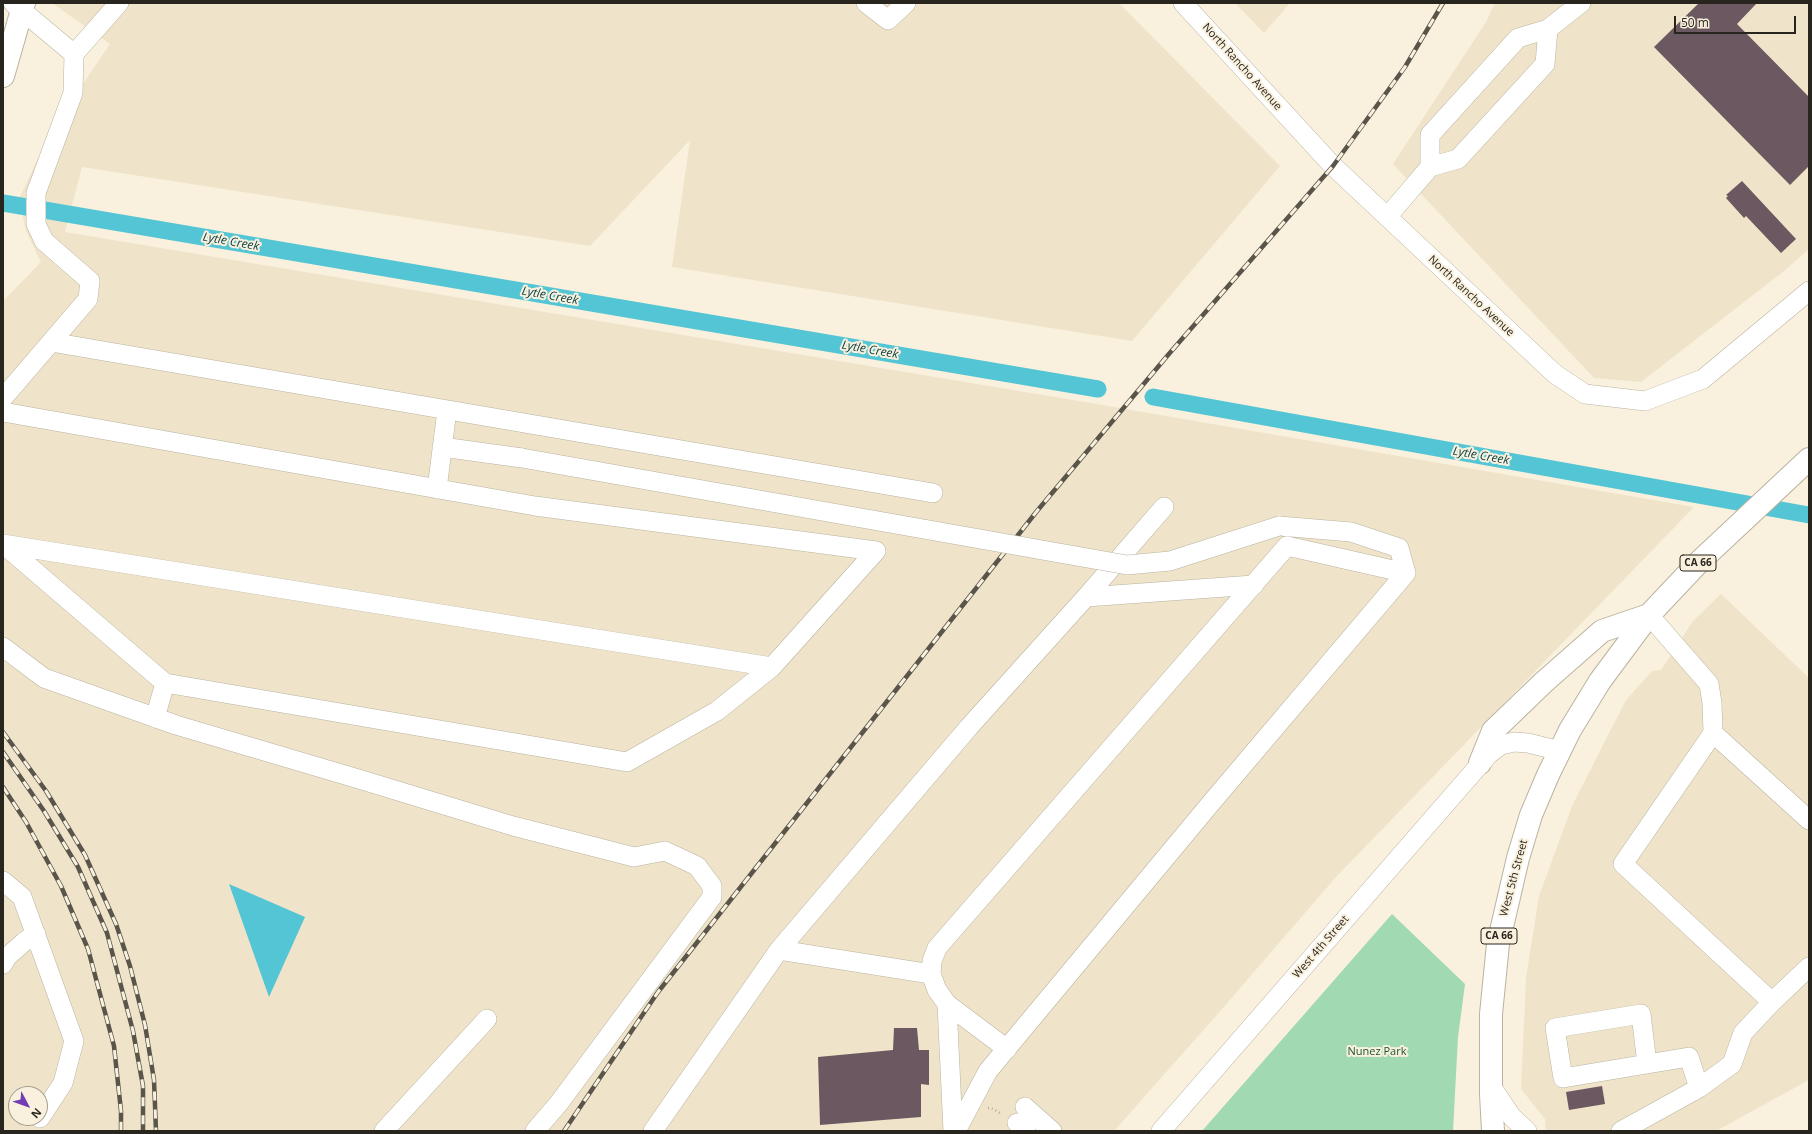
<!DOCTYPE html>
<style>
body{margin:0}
#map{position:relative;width:1812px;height:1134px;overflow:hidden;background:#f9f1dd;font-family:"Open Sans",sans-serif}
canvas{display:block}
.frame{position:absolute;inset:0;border:4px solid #28251e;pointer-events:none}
.north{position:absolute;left:8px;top:1086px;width:40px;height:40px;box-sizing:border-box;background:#f9f1dd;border:1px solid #a59f91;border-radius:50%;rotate:131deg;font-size:11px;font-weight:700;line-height:16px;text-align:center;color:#28251e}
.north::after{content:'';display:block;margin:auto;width:14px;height:18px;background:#733db4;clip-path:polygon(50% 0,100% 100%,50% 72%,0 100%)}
.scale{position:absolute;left:1674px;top:16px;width:122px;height:18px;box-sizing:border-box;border:2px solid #28251e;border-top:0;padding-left:5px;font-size:12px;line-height:14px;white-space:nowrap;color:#28251e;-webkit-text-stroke:3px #f9f1dd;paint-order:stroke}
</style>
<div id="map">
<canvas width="1812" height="1134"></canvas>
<div class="frame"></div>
<div class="north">N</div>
<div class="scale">50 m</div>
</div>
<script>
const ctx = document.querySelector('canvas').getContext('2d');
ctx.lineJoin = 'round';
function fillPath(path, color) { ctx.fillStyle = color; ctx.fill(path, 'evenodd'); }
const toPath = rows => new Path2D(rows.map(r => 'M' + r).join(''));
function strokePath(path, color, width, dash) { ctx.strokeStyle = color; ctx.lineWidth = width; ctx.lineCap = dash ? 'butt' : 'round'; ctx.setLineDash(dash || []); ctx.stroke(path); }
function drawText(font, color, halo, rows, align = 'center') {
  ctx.font = font + ' "Open Sans",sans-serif'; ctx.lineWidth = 4; ctx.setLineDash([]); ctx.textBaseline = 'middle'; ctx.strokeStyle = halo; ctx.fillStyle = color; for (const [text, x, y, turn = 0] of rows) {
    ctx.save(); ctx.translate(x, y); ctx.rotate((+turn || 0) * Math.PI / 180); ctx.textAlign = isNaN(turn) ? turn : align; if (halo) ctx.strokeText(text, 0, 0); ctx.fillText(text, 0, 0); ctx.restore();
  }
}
const built = toPath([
 [52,3,1119,3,1280,166,1132,341,672,267,690,140,590,246,82,167,65,232,1085,402,1694,507,1336,877,1215,1017,1114,1131,3,1131,3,301,41,262,26,231,19,199,51,131,110,44],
 [16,1094,40,1094,40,1118,16,1118],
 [1235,3,1290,3,1264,33],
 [1495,3,1809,3,1809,249,1784,271,1641,382,1594,378,1393,164,1486,22],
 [1721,594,1809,678,1809,1080,1716,1131,1546,1131,1545,1119,1521,1089,1526,978,1539,896,1572,806,1626,700,1652,671,1661,670,1693,621]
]);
const green = toPath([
 [1392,914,1465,984,1458,1037,1453,1131,1202,1131]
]);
const water = toPath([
 [229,884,305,917,269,997]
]);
const canal = toPath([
 [3,203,1098,389],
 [1153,397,1809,515]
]);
const building = toPath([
 [1699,3,1757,3,1737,24,1809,97,1809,166,1790,185,1654,47],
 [1742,181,1796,239,1781,253,1746,216,1744,218,1726,198,1728,196,1726,195],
 [894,1028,917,1028,919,1050,929,1050,929,1085,921,1084,921,1117,820,1125,818,1057,893,1050],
 [1602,1086,1605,1104,1569,1110,1566,1092]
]);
const path = toPath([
 [988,1108,991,1108,1002,1114]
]);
const minor = toPath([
 [13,3,74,54],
 [866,3,888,20,906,3],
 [1183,3,1333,166,1555,374,1585,394,1645,401,1703,379,1809,291],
 [1548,29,1581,3],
 [74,54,119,3],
 [1387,217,1430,167,1458,159,1545,64,1548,29,1518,38,1430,135,1430,167],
 [51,342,933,493],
 [3,398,88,299,90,281,44,241,36,224,36,193,73,93,74,54],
 [3,412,535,506,876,551,772,667,3,544],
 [442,447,522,458],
 [437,489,447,410],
 [1279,526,1351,532,1399,548,1406,573],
 [3,544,165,683,627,762,717,711,772,667],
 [1086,597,1254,585],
 [1649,615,1709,684,1712,703,1713,733],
 [3,647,44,678,176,725,362,780,513,826,634,857,665,851,697,866,712,886,712,897,559,1103,535,1131],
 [155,718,165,683],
 [3,881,22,897,74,1041,63,1083,40,1118],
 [779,950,931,974],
 [3,964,7,957,24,942,36,934],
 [1772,1002,1623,864,1713,733,1809,820],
 [947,1004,953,1131],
 [1647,1064,1641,1014,1555,1028,1563,1078,1689,1057,1699,1088],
 [1491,1086,1512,1117,1527,1131],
 [1025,1107,1052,1131],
 [1017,1123,1026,1131],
 [384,1131,487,1019],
 [653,1131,779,950,969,727,1086,597,1164,507],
 [956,1131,988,1071,1211,803,1406,573,1287,546,937,948,932,961,931,974,937,990,947,1004,1007,1049],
 [1161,1131,1489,754,1501,745,1514,742,1528,743,1560,751],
 [1621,1131,1699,1088,1732,1064,1743,1033,1772,1002,1809,967]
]);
const major = toPath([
 [3,76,24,3],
 [1480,763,1493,731,1544,682,1602,631,1649,615],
 [1493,1131,1491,1094,1491,1014,1498,944,1518,858,1531,815,1548,775,1570,730,1600,681,1649,615,1699,562,1809,459]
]);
const rail = toPath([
 [3,732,46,791,85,855,116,924,130,966,145,1025,154,1080,156,1131],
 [3,752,44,811,78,867,107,933,133,1031,143,1086,143,1131],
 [3,787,26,822,61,886,88,949,114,1046,121,1111,121,1131],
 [564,1131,658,992,1037,511,1168,355,1333,166,1405,67,1443,3]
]);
const minorBridge = toPath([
 [522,458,1127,565,1170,561,1279,526]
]);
const shields = [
 [1698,563,36],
 [1499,936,36]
];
const shieldNames = [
 ["CA 66",1698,563],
 ["CA 66",1499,936]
];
const streetNames = [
 ["North Rancho Avenue",1242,67,48],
 ["North Rancho Avenue",1471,296,43],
 ["West 5th Street",1514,878,-75],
 ["West 4th Street",1321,947,-49]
];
const parkNames = [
 ["Nunez Park",1377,1052]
];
const waterNames = [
 ["Lytle Creek",231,242,10],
 ["Lytle Creek",550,296,10],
 ["Lytle Creek",870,350,10],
 ["Lytle Creek",1481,456,10]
];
fillPath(built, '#efe4c9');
fillPath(green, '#a0d9b2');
fillPath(water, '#54c5d4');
strokePath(canal, '#54c5d4', 17);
fillPath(building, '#6c5860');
strokePath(minor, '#bab3a0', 20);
strokePath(major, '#bab3a0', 24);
strokePath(path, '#b4ae9e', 2.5, [1, 3]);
strokePath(minor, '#fff', 19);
strokePath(major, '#fff', 22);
strokePath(rail, '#59554b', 4.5);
strokePath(rail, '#f9f1dd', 3, [9]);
strokePath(minorBridge, '#bab3a0', 20, []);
strokePath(minorBridge, '#fff', 19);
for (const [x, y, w] of shields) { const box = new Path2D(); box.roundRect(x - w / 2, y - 8, w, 16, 3); ctx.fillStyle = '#f9f1dd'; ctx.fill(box); strokePath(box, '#28251e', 1); }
drawText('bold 10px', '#28251e', null, shieldNames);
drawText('11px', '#28251e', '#f9f1dd', streetNames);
drawText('11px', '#1b5333', '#f9f1dd', parkNames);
drawText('italic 12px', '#023a40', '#f9f1dd', waterNames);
</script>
